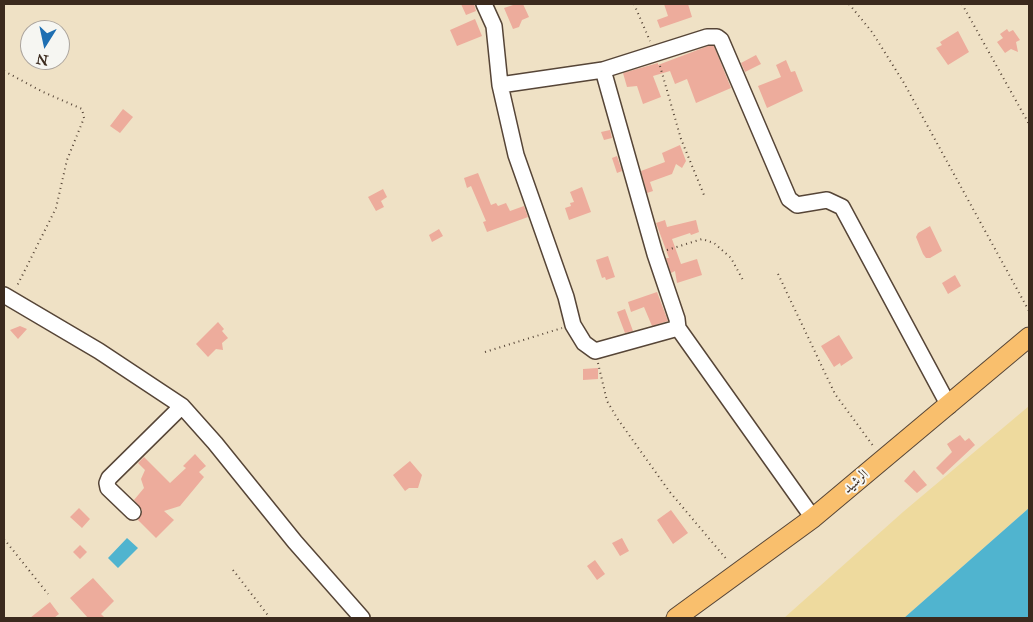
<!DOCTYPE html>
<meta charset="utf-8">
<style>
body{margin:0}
#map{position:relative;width:1033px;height:622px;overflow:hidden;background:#efe1c5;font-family:"IM FELL Great Primer",serif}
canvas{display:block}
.frame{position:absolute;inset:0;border:5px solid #3b2a1e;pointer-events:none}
.north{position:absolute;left:20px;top:20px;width:50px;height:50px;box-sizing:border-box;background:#f6f6f2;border:1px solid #aba49d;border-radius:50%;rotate:190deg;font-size:14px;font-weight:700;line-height:20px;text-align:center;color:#3b2a1e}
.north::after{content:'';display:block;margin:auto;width:18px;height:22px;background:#1f6fb2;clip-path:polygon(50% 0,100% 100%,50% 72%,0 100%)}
</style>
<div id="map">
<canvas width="1033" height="622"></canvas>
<div class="frame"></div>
<div class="north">N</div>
</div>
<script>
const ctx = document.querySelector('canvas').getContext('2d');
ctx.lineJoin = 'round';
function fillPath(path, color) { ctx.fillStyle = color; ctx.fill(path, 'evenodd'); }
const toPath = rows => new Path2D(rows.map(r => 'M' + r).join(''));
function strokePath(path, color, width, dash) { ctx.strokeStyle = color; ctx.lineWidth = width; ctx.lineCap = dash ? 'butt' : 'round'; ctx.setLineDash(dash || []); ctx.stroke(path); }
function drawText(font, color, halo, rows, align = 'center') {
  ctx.font = font + ' "IM FELL Great Primer",Amiri,serif'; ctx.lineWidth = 4; ctx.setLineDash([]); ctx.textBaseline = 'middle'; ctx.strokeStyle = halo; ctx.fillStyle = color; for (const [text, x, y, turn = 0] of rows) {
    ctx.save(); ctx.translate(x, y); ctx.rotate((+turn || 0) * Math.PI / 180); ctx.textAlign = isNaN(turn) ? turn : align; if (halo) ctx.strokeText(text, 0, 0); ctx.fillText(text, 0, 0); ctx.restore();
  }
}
const sand = toPath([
 [1029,406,1029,508,904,618,784,618,903,512]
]);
const water = toPath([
 [1029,508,1029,618,904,618],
 [127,538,138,548,118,568,108,558]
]);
const building = toPath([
 [461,4,474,4,476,11,466,15],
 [516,4,523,4,529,17,522,20,519,27,513,29,504,8],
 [664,4,688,4,692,17,660,28,657,20,668,16],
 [475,19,482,36,457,46,450,30],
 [1007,29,1009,32,1013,30,1020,40,1016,42,1018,52,1011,49,1005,53,997,42,1003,38,1000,34],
 [958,31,969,52,948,65,936,48,942,45,940,42],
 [708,46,714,46,731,88,696,103,687,79,675,84,670,71,653,76,661,97,643,104,637,86,627,87,623,73,658,63,658,65],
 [756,55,761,64,745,72,741,63],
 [786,60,791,72,795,71,803,91,767,108,758,86,781,77,776,65],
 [123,109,133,117,120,133,110,126],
 [610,130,612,138,604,140,601,132],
 [680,145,686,161,682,168,676,164,672,174,650,182,653,191,647,193,641,171,665,162,662,153],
 [617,156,622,171,617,173,612,158],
 [478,173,491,205,496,203,498,206,506,203,510,211,524,206,528,217,487,232,483,222,486,221,471,186,467,188,464,178],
 [582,187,591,212,569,220,565,208,571,206,570,203,574,202,570,192],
 [383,189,387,197,381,201,384,207,376,211,368,197],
 [665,220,667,227,696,220,699,232,691,235,690,233,672,239,681,264,697,259,702,275,677,283,675,271,671,273,666,258,669,258,656,223],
 [930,226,942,251,930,258,926,258,923,254,916,237,918,233],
 [439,229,443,236,432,242,429,235],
 [608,256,615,277,606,280,605,277,602,278,596,260],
 [955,275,961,286,948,294,942,283],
 [657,292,668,321,652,326,644,307,631,312,628,302],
 [625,309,633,331,625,333,617,312],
 [218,322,224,329,222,331,228,338,222,343,223,350,216,349,208,357,196,344],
 [20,326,27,329,18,339,10,330],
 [839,335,853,358,841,366,840,363,834,367,821,346],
 [598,368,598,379,583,380,583,369],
 [960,435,965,441,969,438,975,445,943,475,936,468,952,452,947,444],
 [195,454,206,466,199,472,204,477,180,506,164,511,174,520,156,538,138,520,142,510,134,500,144,488,141,479,145,470,138,463,144,457,170,483,186,468,183,466],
 [410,461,422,475,418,488,409,488,405,491,393,475],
 [914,470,927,485,917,493,904,481],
 [79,508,90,519,82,528,70,517],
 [671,510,688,533,673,544,657,520],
 [622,538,629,551,620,556,612,543],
 [80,545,87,552,80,559,73,552],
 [595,560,605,574,597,580,587,566],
 [93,578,114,601,101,614,105,618,88,618,70,598],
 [50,602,59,614,54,618,30,618]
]);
const path = toPath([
 [634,4,650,41],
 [849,4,872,32,904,83,1029,311],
 [962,4,1029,124],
 [660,66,681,139,704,195],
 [4,71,43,92,82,109,84,118,67,160,56,208,16,288],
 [667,250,702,239,714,243,731,258,744,282],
 [778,274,835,394,874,447],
 [485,352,562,328],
 [598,363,607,401,617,418,669,491,728,561],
 [4,539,48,594],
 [233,570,270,618]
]);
const minor = toPath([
 [484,4,494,26,500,85,516,155,566,297,573,325,584,343,595,351,678,328],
 [603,70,655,254,677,319,678,328,813,518],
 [500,85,603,70,707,37,717,37,721,40,789,199,797,205,827,200,842,207,949,406],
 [4,295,99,351,182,406,215,443,295,542,362,618],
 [133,512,108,488,107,483,109,478,182,406]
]);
const major = toPath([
 [676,618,813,518,1029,337]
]);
const streetNames = [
 ["الرشيد",856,482,-40]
];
fillPath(sand, '#eeda9e');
fillPath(water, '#50b4cf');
fillPath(building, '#edac9c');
strokePath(minor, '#564537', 18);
strokePath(major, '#564537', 21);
strokePath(path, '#564537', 2, [1, 4]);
strokePath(minor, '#fff', 15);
strokePath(major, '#f9bf6d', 19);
drawText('14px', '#3b2a1e', '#f6f6f2', streetNames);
</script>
